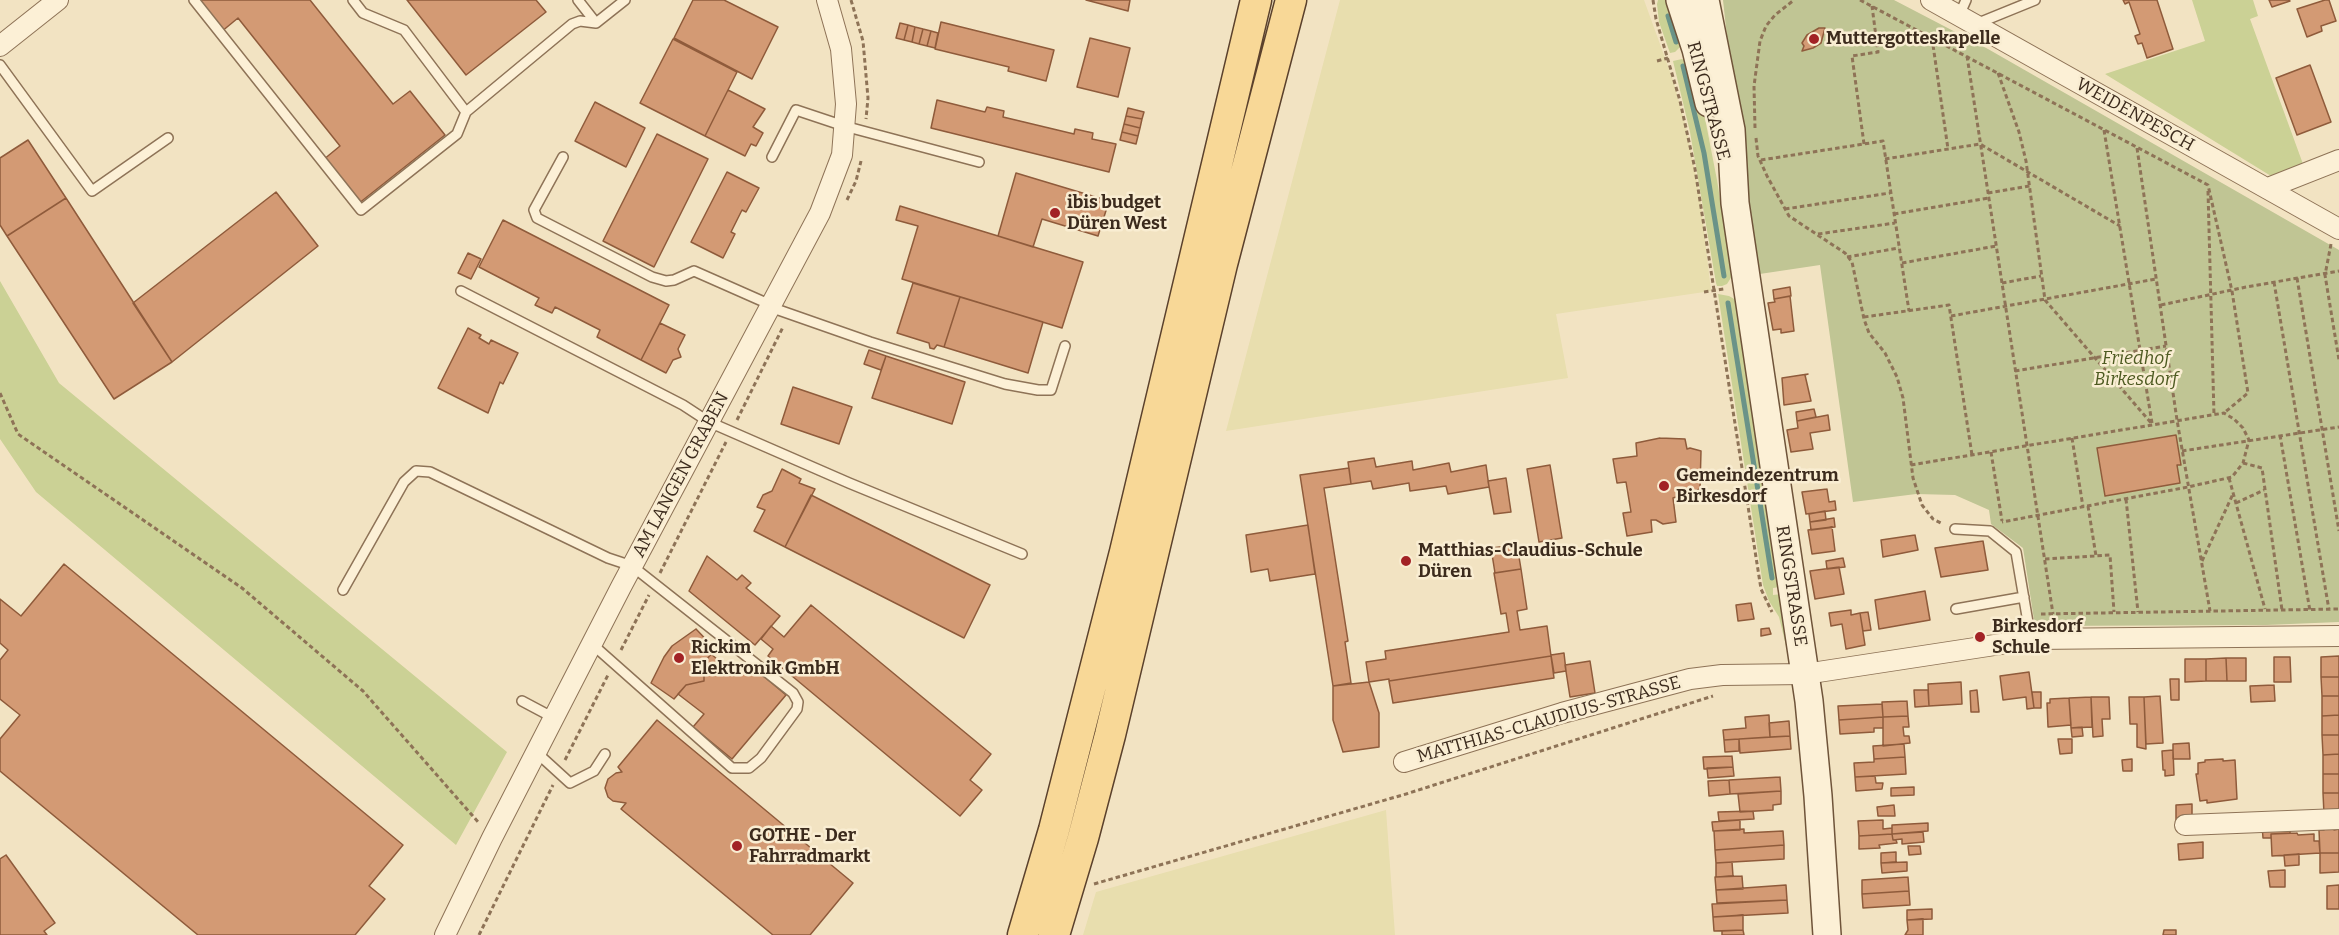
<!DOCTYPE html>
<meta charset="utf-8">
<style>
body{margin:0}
canvas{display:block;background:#f2e3c2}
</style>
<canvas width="2339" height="935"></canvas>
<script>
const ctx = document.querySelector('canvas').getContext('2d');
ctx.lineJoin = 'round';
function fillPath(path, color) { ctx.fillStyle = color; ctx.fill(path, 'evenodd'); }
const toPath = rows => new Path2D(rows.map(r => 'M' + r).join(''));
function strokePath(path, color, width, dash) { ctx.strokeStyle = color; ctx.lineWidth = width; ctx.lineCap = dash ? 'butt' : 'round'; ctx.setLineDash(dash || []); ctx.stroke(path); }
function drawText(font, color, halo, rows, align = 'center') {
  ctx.font = font + ' Bitter,serif'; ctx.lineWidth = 5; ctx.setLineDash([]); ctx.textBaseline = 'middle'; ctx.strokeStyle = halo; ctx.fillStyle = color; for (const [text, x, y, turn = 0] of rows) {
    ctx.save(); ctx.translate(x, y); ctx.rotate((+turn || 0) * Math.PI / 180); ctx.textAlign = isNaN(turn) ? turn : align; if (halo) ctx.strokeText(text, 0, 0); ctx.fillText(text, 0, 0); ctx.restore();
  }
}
const farmland = toPath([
 [1340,0,1644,0,1673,80,1686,127,1700,196,1711,291,1556,314,1568,378,1226,431],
 [1386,810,1395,935,1083,935,1096,892]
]);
const green = toPath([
 [1658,0,1670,0,1682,45,1675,52,1670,53,1659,22,1657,4],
 [2192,0,2253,0,2258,16,2250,19,2303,164,2271,176,2105,74,2205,41],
 [1682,59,1686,61,1702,103,1717,180,1732,276,1727,284,1722,286,1717,286,1716,283,1690,132,1673,61],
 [0,281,59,383,507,752,456,845,36,492,0,439],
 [1718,294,1729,296,1736,300,1780,587,1773,588,1773,595,1781,594,1788,654,1779,617,1769,601,1763,585]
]);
const cemetery = toPath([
 [1723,0,1894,0,1988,49,2339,250,2339,622,2266,625,2035,626,2023,548,1991,524,1989,510,1955,495,1916,494,1853,502,1820,265,1753,275]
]);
const stream = toPath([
 [1668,16,1676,42],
 [1683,66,1704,153,1724,276],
 [1728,303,1772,578]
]);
const building = toPath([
 [196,0,310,0,393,104,410,91,445,135,358,204,323,160,340,146,238,18,221,32,196,0],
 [407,0,536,0,546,12,466,75,407,0],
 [693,0,724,0,778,27,752,79,674,38,693,0],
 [1086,0,1130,0,1128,11,1086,0],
 [2123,0,2157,0,2173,49,2147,58,2142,43,2138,44,2135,36,2140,34,2129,2,2125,4,2123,0],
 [2269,0,2289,0,2290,1,2272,7,2269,0],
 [2325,0,2329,0,2336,21,2321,26,2322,31,2307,37,2297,9,2325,0],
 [941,22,1054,50,1046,81,1008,71,1009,67,935,49,941,22],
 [900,23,908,25,904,40,896,38,900,23],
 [908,25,915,27,912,42,904,40,908,25],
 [915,27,923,29,919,44,912,42,915,27],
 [1819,28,1825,28,1821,43,1813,48,1802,51,1804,46,1802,43,1807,35,1819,28],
 [923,29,931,31,927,46,919,44,923,29],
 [931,31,938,33,935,48,927,46,931,31],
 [1090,38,1130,48,1118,97,1077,87,1090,38],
 [673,39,737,72,705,136,640,103,673,39],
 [2310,65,2331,122,2297,135,2276,78,2310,65],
 [728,90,765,109,753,127,763,133,756,146,751,144,745,156,705,136,728,90],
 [937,100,985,112,987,107,1004,111,1003,117,1074,134,1075,129,1093,133,1092,139,1116,144,1109,172,931,128,937,100],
 [595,102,645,128,626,167,575,141,595,102],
 [1128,108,1144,112,1142,119,1126,116,1128,108],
 [1126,116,1142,119,1140,128,1124,124,1126,116],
 [1124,124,1140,128,1138,136,1122,132,1124,124],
 [1122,132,1138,136,1136,144,1120,140,1122,132],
 [657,134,708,159,654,267,603,241,657,134],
 [28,140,66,198,7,236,0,225,0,158,28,140],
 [727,172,759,188,746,212,742,210,731,232,735,234,723,258,691,242,727,172],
 [1016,173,1109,201,1098,236,1042,219,1033,247,998,236,1016,173],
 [276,192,318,246,172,362,133,303,276,192],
 [66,198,172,362,114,399,7,236,66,198],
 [900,206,1083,262,1062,328,902,279,918,226,896,220,900,206],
 [503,220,669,305,641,360,597,337,600,330,555,307,552,313,535,305,539,298,479,267,503,220],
 [468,253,481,259,471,279,458,273,468,253],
 [913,283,960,297,944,347,937,345,934,349,930,348,929,343,897,333,913,283],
 [1790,287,1791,296,1774,299,1773,290,1790,287],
 [1790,296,1794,331,1781,333,1781,329,1773,330,1768,303,1775,302,1774,299,1790,296],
 [960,297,1043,322,1028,373,944,347,960,297],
 [660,323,685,335,678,349,681,357,673,360,666,373,641,360,660,323],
 [468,328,481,335,479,338,489,344,491,340,518,353,503,384,500,382,488,413,438,388,468,328],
 [869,350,886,356,881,370,864,364,869,350],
 [886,356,965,382,952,424,872,398,886,356],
 [1808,374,1805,375,1811,401,1784,405,1782,378,1808,374],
 [793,387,852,407,839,444,781,424,793,387],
 [1814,409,1816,417,1797,421,1796,412,1814,409],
 [1828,415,1830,430,1810,433,1813,449,1791,452,1787,430,1798,428,1797,421,1828,415],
 [2176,435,2181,465,2177,465,2180,483,2105,496,2097,448,2176,435],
 [1660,438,1685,439,1687,449,1690,448,1701,451,1700,489,1673,498,1676,522,1663,524,1656,520,1651,520,1652,532,1627,536,1623,513,1631,512,1626,482,1617,483,1613,459,1637,456,1636,443,1660,438],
 [1374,458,1376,467,1412,461,1413,470,1449,463,1451,472,1486,465,1489,487,1448,494,1446,486,1410,491,1409,483,1373,489,1371,481,1351,484,1348,462,1374,458],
 [1550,465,1562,538,1539,542,1527,469,1550,465],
 [1349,468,1351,484,1324,488,1348,641,1345,642,1351,683,1333,686,1300,475,1349,468],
 [782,469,801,479,799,483,815,489,785,547,754,531,765,510,757,507,763,495,772,491,782,469],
 [1506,478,1511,512,1494,514,1488,481,1506,478],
 [1827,489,1829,502,1835,501,1836,510,1806,514,1802,492,1827,489],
 [811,495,990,585,964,638,785,547,811,495],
 [1825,511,1826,520,1810,522,1809,514,1825,511],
 [1834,518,1835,527,1811,530,1810,522,1834,518],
 [1308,525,1315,574,1270,581,1268,569,1251,572,1246,535,1308,525],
 [1832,527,1835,551,1812,554,1808,530,1832,527],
 [1915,535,1918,550,1883,557,1881,540,1915,535],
 [1983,541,1988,570,1941,577,1935,548,1983,541],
 [1517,545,1521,569,1495,573,1491,548,1517,545],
 [707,556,737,580,742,575,751,583,746,588,780,616,755,645,689,591,707,556],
 [1843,558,1845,567,1827,569,1826,561,1843,558],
 [64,564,403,845,369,886,385,899,355,935,198,935,0,771,0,739,20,715,0,699,0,660,8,650,0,643,0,599,21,616,64,564],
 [1839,567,1844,594,1815,599,1810,571,1839,567],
 [1521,569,1527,609,1517,611,1520,630,1547,626,1551,656,1389,681,1389,679,1369,682,1366,662,1386,659,1385,651,1509,632,1506,613,1501,614,1494,573,1521,569],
 [1925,591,1930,620,1879,629,1875,600,1925,591],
 [1751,603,1754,619,1738,621,1736,605,1751,603],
 [811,605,991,754,970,780,982,790,960,816,768,656,773,649,761,639,771,626,784,637,811,605],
 [1851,610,1851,615,1860,613,1865,645,1846,649,1842,624,1831,626,1829,613,1851,610],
 [1868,612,1871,630,1863,631,1860,613,1868,612],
 [1769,628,1771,634,1761,636,1761,629,1769,628],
 [696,629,715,649,704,663,704,681,686,685,674,699,651,683,664,657,672,646,696,629],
 [1564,653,1566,671,1554,673,1551,655,1564,653],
 [711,654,736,675,747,662,786,695,732,759,693,727,704,714,678,694,686,685,704,681,704,663,711,654],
 [1551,656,1554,678,1393,703,1389,681,1551,656],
 [2339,656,2339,677,2321,677,2321,657,2339,656],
 [2274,657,2290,657,2291,682,2274,682,2274,657],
 [2226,658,2246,658,2246,681,2227,681,2226,658],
 [2226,658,2227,681,2206,681,2206,659,2226,658],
 [2185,659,2206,659,2206,681,2185,682,2185,659],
 [1590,661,1595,693,1570,697,1565,665,1590,661],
 [2029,672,2034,708,2027,709,2026,697,2003,700,2000,676,2029,672],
 [2321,677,2339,677,2339,696,2322,696,2321,677],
 [2170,679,2179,679,2179,700,2171,700,2170,679],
 [1369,682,1379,713,1379,747,1343,752,1333,720,1333,686,1369,682],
 [1961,682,1962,704,1929,706,1928,684,1961,682],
 [2274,685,2275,701,2251,702,2250,686,2274,685],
 [1914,690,1928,690,1929,706,1915,707,1914,690],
 [1977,690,1979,712,1971,712,1970,691,1977,690],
 [2032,692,2041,692,2041,708,2034,708,2032,692],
 [2160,696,2163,743,2146,744,2144,697,2160,696],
 [2322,696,2339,696,2339,715,2322,716,2322,696],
 [2091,697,2092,727,2071,728,2069,698,2091,697],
 [2091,697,2109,697,2110,719,2102,719,2103,736,2093,737,2091,697],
 [2129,697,2144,697,2146,749,2137,747,2137,724,2130,724,2129,697],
 [2069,698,2071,725,2048,727,2047,703,2050,703,2050,699,2069,698],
 [1907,701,1908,716,1883,717,1882,702,1907,701],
 [1882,704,1883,717,1839,720,1838,706,1882,704],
 [1769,715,1770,737,1724,740,1723,730,1746,728,1745,717,1769,715],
 [2339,715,2339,735,2322,735,2322,716,2339,715],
 [1908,716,1909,727,1903,727,1904,736,1909,736,1910,743,1883,746,1883,717,1908,716],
 [1883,717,1883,728,1874,728,1874,732,1840,734,1839,720,1883,717],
 [657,720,853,883,810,935,773,935,621,809,626,803,613,801,608,797,605,788,608,779,616,773,622,772,618,767,657,720],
 [1789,721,1790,736,1770,737,1769,723,1789,721],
 [2082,727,2083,736,2072,737,2071,728,2082,727],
 [2322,735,2339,735,2339,754,2323,755,2322,735],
 [1790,736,1791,749,1740,753,1739,739,1790,736],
 [1739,739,1739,751,1725,752,1724,740,1739,739],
 [2058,739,2072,739,2072,753,2060,754,2058,739],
 [2189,743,2190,759,2173,759,2173,744,2189,743],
 [1904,744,1905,757,1874,759,1873,746,1904,744],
 [2173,750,2174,775,2165,776,2165,770,2163,770,2162,751,2173,750],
 [2339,754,2339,774,2323,774,2323,755,2339,754],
 [1732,756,1733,767,1704,769,1703,757,1732,756],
 [1905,757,1906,774,1855,777,1854,763,1874,762,1874,759,1905,757],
 [2132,759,2132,771,2123,771,2122,760,2132,759],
 [2223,759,2223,761,2235,760,2237,799,2207,803,2207,800,2200,801,2196,774,2198,774,2198,763,2205,762,2205,760,2223,759],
 [1733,767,1734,776,1708,778,1707,768,1733,767],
 [2323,774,2339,774,2339,793,2323,793,2323,774],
 [1875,776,1876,783,1883,783,1882,789,1856,791,1855,777,1875,776],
 [1780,777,1781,791,1730,794,1729,780,1780,777],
 [1729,780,1730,794,1709,796,1708,781,1729,780],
 [1914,787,1914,795,1891,796,1891,788,1914,787],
 [1781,791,1781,804,1773,805,1773,810,1740,812,1738,794,1781,791],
 [2323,793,2339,793,2339,813,2324,814,2323,793],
 [2192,804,2192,819,2176,820,2176,805,2192,804],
 [1894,805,1895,816,1878,816,1877,807,1894,805],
 [1753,811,1754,819,1719,821,1718,812,1753,811],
 [1740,820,1740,830,1713,831,1712,822,1740,820],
 [1883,820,1883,829,1892,828,1892,834,1859,836,1858,821,1883,820],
 [1928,823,1928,831,1892,834,1892,825,1928,823],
 [2290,824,2290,833,2271,834,2271,838,2263,838,2262,825,2290,824],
 [2334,825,2334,830,2339,829,2339,853,2320,853,2319,830,2324,830,2324,826,2334,825],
 [1744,829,1744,833,1783,831,1784,845,1715,850,1714,831,1744,829],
 [1923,832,1924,842,1902,844,1902,839,1893,840,1892,834,1923,832],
 [2297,833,2298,835,2314,834,2314,841,2319,841,2320,853,2272,856,2271,834,2297,833],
 [1892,834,1893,840,1896,840,1897,843,1879,845,1880,848,1859,849,1859,836,1892,834],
 [2203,842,2203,858,2179,860,2178,844,2203,842],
 [1784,845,1784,859,1716,863,1715,850,1784,845],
 [1908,846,1920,846,1921,854,1909,855,1908,846],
 [1896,852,1896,862,1881,863,1881,853,1896,852],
 [2320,853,2339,853,2339,872,2320,873,2320,853],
 [2299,854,2299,865,2285,866,2284,855,2299,854],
 [6,855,55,923,44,931,47,935,0,935,0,859,6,855],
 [1732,862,1733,876,1716,877,1716,863,1732,862],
 [1907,862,1907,871,1882,873,1881,863,1907,862],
 [2285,870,2285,887,2270,887,2268,871,2285,870],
 [1742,876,1743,889,1716,890,1715,877,1742,876],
 [1908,877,1909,891,1862,894,1862,880,1908,877],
 [1786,885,1787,900,1717,903,1716,890,1786,885],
 [2339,885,2339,909,2327,909,2327,886,2339,885],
 [1909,891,1910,905,1863,908,1862,894,1909,891],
 [1787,900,1788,913,1713,917,1712,904,1787,900],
 [1932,909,1932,919,1907,920,1907,910,1932,909],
 [1743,915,1743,930,1714,931,1713,917,1743,915],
 [1923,919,1923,935,1905,935,1908,930,1907,920,1923,919],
 [1743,930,1744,935,1722,935,1722,931,1743,930],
 [2164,930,2176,930,2176,935,2163,935,2164,930]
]);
const path = toPath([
 [851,0,863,41,868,98,866,119],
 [1653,0,1656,19,1680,101,1695,169,1761,589,1772,612],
 [1860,0,2208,185,2232,291,2248,393,2224,413],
 [1932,38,1948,149],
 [1967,56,2053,614],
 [1657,61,1668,58],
 [1998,73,2019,132,2026,161,2045,300,2152,424],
 [1755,128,1754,86,1760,41,1766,26,1775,15,1794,0],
 [2104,130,2152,423],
 [1756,138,1758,156,1767,176,1789,216,1845,253,1852,262,1864,319,1869,333,1885,353,1897,377,1903,398,1913,478,1922,505,1933,519,1943,524],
 [1864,144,1852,56,1878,52,1872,6],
 [2137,148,2177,420,2210,611],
 [1885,159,1980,144,2120,226],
 [1761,160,1883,141,1909,311],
 [2208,191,2214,415],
 [1988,193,2030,186],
 [847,200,856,181,861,161],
 [1785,209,1890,193],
 [1894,214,1989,198],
 [1818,234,1895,223],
 [2331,244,2325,275,2339,360],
 [1847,257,1899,248],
 [1902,263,1996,246],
 [2297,278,2339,531],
 [2274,282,2329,610],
 [2002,283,2041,276],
 [1704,292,1724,289],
 [2161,305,2246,287,2339,271],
 [1951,316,2156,279],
 [1864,317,1949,305,1972,455],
 [2015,371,2166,346],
 [0,393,18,434,242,588,363,691,479,823],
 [737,420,783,327],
 [2280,435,2310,611],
 [2072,438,2083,507],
 [2182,451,2339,427],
 [1991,452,2002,521],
 [2243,463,2262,468,2282,610],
 [1911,465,2224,413,2234,419,2243,428,2249,440,2243,463,2232,477,2188,487,2002,522],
 [2229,478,2265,609],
 [2126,499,2138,612],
 [2236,503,2264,490],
 [2088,506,2096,556],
 [2045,559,2110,555,2114,612],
 [2202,561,2233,494],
 [660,573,726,442],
 [2041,614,2339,609],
 [621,650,649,595],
 [565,760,608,675],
 [1094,884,1406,794,1713,696],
 [479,935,553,785]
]);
const lane = toPath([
 [194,0,361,210,457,134,466,112,572,24,580,21,596,23,625,0],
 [353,0,363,13,404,30,466,112],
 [578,0,596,23],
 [1959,16,1966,0],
 [1976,24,2035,0],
 [0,65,92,191,168,138],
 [563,157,534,210,537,218,652,277,666,281,674,280,694,271,771,305],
 [772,157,796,110,844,126,979,162],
 [461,291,683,405,709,422,849,483,1022,554],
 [770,307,870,342,1005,384,1038,390,1051,390,1065,346],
 [1955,529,1990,531,2016,552,2031,640],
 [343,590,404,482,416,471,430,472,608,558,632,566,793,693,798,702,797,709,761,758,749,768,732,768,592,644],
 [1956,609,2024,597],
 [522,701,554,718],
 [536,752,570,783,594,771,605,754]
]);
const street = toPath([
 [1931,0,2339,229],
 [0,46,58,0],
 [2268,188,2339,160],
 [1404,762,1562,713,1690,679,1722,675,1805,674,2034,639,2339,636],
 [2185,825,2339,819],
 [445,935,492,838,621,587,820,213,842,155,846,104,841,49,827,0]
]);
const secondary = toPath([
 [1680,0,1696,49,1709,103],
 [1705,0,1731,130,1735,203,1809,701,1818,796,1827,935]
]);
const primary = toPath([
 [1023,935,1054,830,1125,552,1256,0],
 [1054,935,1083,838,1110,735,1222,264,1291,0]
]);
const markers = [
 [1814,39,6,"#a22225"],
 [1055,213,6,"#a22225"],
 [1664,486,6,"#a22225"],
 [1406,561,6,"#a22225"],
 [1980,637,6,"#a22225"],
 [679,658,6,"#a22225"],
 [737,846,6,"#a22225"]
];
const poiNames = [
 ["Muttergotteskapelle",1826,39],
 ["ibis budget",1067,203],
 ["Düren West",1067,224],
 ["Gemeindezentrum",1676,476],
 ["Birkesdorf",1676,497],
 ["Matthias-Claudius-Schule",1418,551],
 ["Düren",1418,572],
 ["Birkesdorf",1992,627],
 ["Schule",1992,648],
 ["Rickim",691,648],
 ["Elektronik GmbH",691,669],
 ["GOTHE - Der",749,836],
 ["Fahrradmarkt",749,857]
];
const streetNames = [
 ["RINGSTRASSE",1708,101,75],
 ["WEIDENPESCH",2135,115,29],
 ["AM LANGEN GRABEN",681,475,-62],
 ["RINGSTRASSE",1791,586,81],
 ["MATTHIAS-CLAUDIUS-STRASSE",1549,720,-16]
];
const parkNames = [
 ["Friedhof",2136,359],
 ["Birkesdorf",2136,380]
];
fillPath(farmland, '#e8deae');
fillPath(green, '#cbd195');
fillPath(cemetery, '#c0c594');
strokePath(stream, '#6a9388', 5);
fillPath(building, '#d39a74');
strokePath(building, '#8f5b3b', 1.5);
strokePath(lane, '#8e7357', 12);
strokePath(street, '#8e7357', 22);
strokePath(secondary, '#6f543a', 30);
strokePath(primary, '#5b412c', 33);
strokePath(path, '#8e7357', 3, [4.5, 3]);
strokePath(lane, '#fcf0d6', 9);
strokePath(street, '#fcf0d6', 20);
strokePath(secondary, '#fcf0d6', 27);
strokePath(primary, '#f8d897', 30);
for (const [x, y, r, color] of markers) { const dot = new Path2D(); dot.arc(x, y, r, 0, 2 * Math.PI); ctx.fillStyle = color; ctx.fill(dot); strokePath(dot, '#f9edd2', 2); }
drawText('bold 18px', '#3c2b1d', '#f9edd2', poiNames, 'left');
drawText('18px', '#3c2b1d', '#f9edd2', streetNames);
drawText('italic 18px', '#4d5a21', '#f9edd2', parkNames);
</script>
